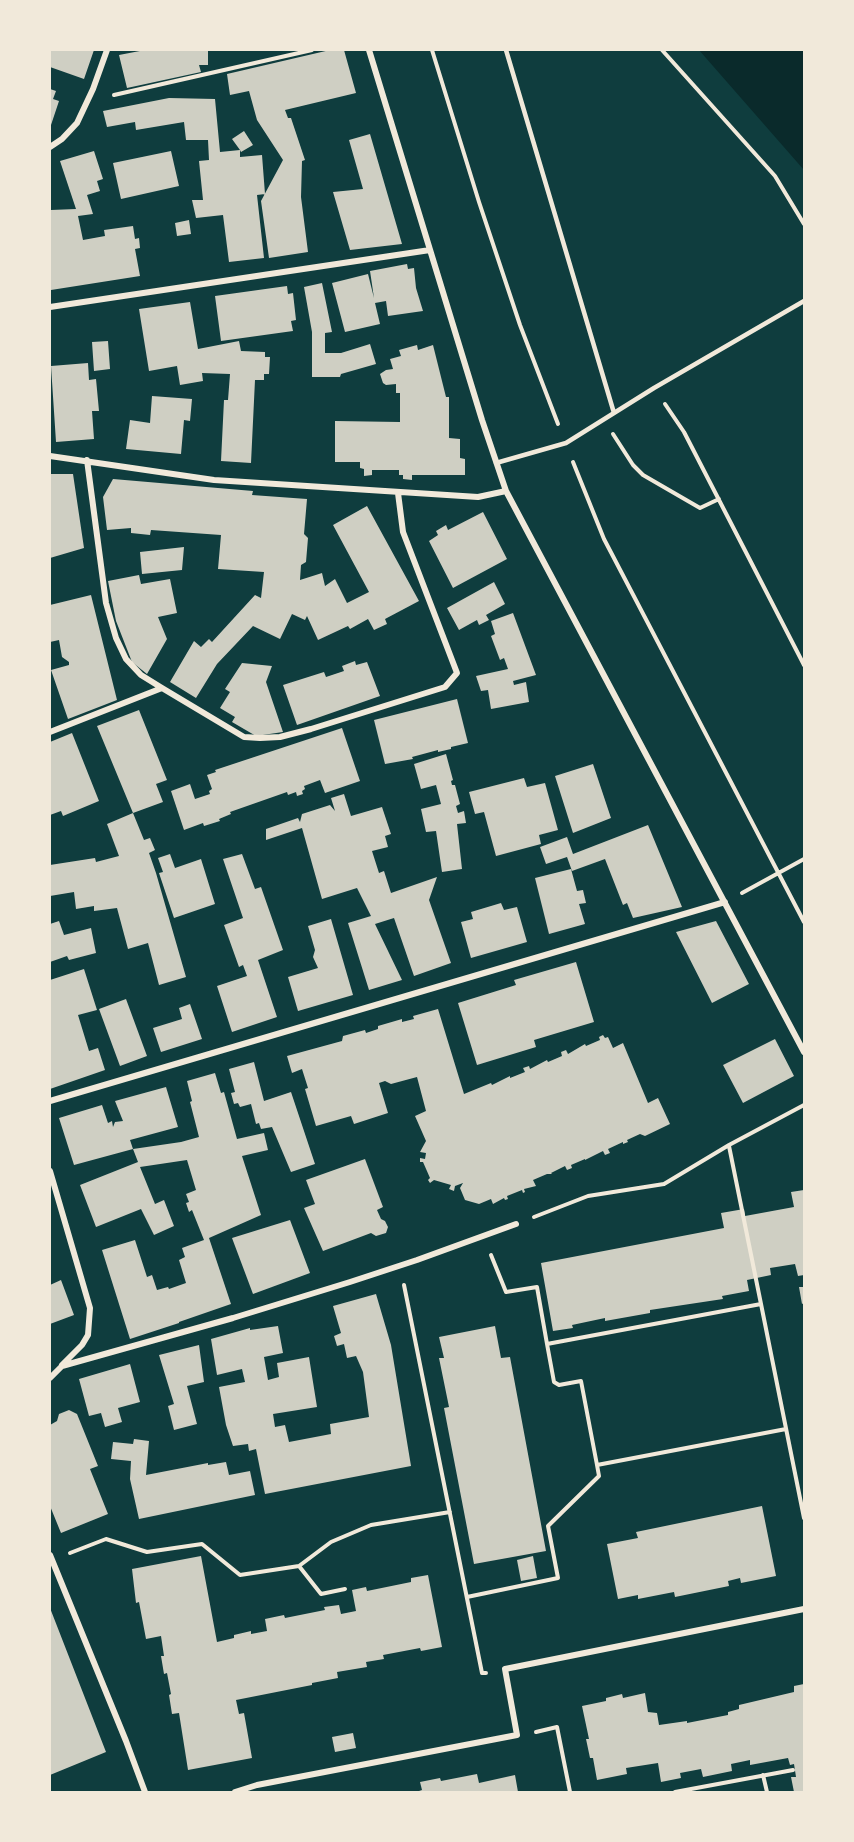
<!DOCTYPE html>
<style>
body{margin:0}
#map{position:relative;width:854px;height:1842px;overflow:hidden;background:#0f3d3e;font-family:Rubik,sans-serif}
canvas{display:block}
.frame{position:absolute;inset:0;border:51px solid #f1e9da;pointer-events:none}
</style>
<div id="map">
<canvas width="854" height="1842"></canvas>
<div class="frame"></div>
</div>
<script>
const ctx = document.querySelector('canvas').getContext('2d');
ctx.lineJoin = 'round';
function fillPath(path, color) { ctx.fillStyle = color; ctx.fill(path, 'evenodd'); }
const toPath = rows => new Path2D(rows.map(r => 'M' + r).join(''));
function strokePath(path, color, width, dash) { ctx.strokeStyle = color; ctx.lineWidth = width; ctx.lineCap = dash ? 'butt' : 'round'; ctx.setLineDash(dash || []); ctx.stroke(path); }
const water = toPath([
 [699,50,804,50,804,170]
]);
const building = toPath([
 [50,50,94,50,84,79,50,67],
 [145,50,208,50,208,65,199,65,201,72,127,88,119,55],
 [330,50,344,50,356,93,285,110,288,118,291,118,305,160,302,161,301,197,308,252,269,258,261,201,283,160,257,120,249,91,230,95,227,74],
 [50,89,56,91,53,99,59,101,50,128],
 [169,98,215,99,220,152,240,150,232,139,244,131,253,145,241,152,240,150,240,157,262,155,265,194,257,195,264,258,229,262,223,215,196,218,192,200,203,200,199,161,209,160,208,140,186,140,184,122,136,130,135,122,107,127,103,111],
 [370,134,402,244,350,250,333,192,363,189,349,140],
 [94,151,103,179,97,181,100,191,87,195,93,214,78,216,83,240,105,236,104,230,133,226,135,239,139,238,140,248,135,249,140,276,51,290,51,210,76,209,60,161],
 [171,151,179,186,121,199,113,163],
 [189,220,191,234,177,236,175,223],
 [407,264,408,269,414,268,416,288,423,311,388,316,386,301,375,303,380,324,345,332,332,283,368,274,374,298,370,271],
 [322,283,332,332,325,333,325,353,341,353,370,344,376,364,341,374,340,377,312,377,312,332,304,287],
 [287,286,288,294,293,293,296,320,291,321,293,331,221,341,215,296],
 [190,302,198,349,239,341,241,351,265,352,265,357,270,357,269,374,264,374,264,380,255,380,251,463,221,461,224,400,228,400,230,374,202,373,203,381,180,385,177,366,149,371,139,309],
 [108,341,110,369,94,371,92,342],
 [417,345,418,350,433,345,446,397,449,397,449,438,460,439,460,458,465,459,465,475,412,475,412,480,403,479,403,475,399,475,399,470,372,470,372,475,364,476,364,469,360,468,360,462,335,462,335,421,400,422,400,393,396,393,396,384,386,385,383,383,380,374,386,370,393,369,390,359,401,356,399,350],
 [88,363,89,380,96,379,99,411,92,411,94,439,56,442,51,366],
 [152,396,192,399,190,421,184,420,181,454,126,449,130,420,150,423],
 [50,474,73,474,84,548,50,558],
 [113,479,253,491,252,495,307,499,304,534,308,538,306,562,301,565,300,580,322,573,325,586,335,579,347,603,369,592,333,525,367,506,419,601,385,619,387,624,374,630,368,619,350,629,348,626,318,640,307,616,305,620,292,614,280,639,253,626,217,664,196,698,170,682,194,641,201,647,209,639,212,642,255,595,261,598,264,572,218,569,221,535,151,530,150,535,131,533,131,528,107,530,103,497],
 [483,512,507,559,453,588,429,541,438,535,436,531,446,525,448,530],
 [184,547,182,570,142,574,140,552],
 [139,575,141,584,170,579,177,613,158,617,167,639,147,674,132,662,116,621,108,581],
 [494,582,505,604,486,615,489,620,479,625,477,620,459,630,447,608],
 [91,595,117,700,68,719,51,670,69,665,69,662,62,657,59,640,50,642,50,605],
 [513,613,536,675,513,681,514,685,526,682,529,702,491,709,488,690,481,691,476,676,508,669,504,658,500,660,491,636,495,634,491,621],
 [355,661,356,665,367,662,380,696,297,725,283,685,324,672,326,677,344,671,342,666],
 [242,663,272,666,266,682,283,732,256,736,232,722,235,717,220,708,230,692,225,689],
 [457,699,468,743,451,747,451,749,438,752,438,750,412,757,413,759,385,764,374,720],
 [139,710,167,780,156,784,163,802,133,813,97,726],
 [342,728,360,781,325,793,320,780,304,786,305,789,302,791,303,794,297,796,296,792,288,795,287,792,230,812,231,814,219,819,220,821,204,826,203,823,184,830,171,791,190,784,195,799,210,794,209,791,212,789,207,775,216,772,215,770],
 [72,733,99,801,63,816,61,811,50,815,50,742],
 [446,754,453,780,451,781,452,785,455,785,460,804,456,806,458,813,464,811,466,823,457,824,462,869,442,872,436,831,426,832,421,809,441,804,436,785,421,789,414,764],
 [593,764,611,818,573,833,555,776],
 [524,778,527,787,545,783,558,830,539,835,541,844,496,856,484,812,475,814,469,792],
 [344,794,351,816,382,807,391,834,385,836,388,847,372,851,379,873,384,871,391,893,437,877,429,900,451,963,414,976,394,918,375,924,402,980,369,990,348,923,371,916,357,888,322,899,302,828,266,840,266,829,298,818,300,822,302,814,330,805,335,811,331,798],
 [133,813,144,840,150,838,155,850,149,853,156,873,186,977,159,985,148,943,128,949,117,908,94,911,94,906,76,909,74,892,50,896,50,865,95,858,96,862,119,856,107,824],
 [648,825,682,907,633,918,627,903,623,905,605,859,572,871,567,857,546,864,540,847,567,837,573,854],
 [170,854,175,868,201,859,215,904,174,918,159,873,163,872,158,858],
 [242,854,255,889,261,887,283,950,258,960,277,1017,232,1032,217,986,247,976,243,965,239,967,224,925,243,918,223,859],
 [571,869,577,891,583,890,586,903,579,904,585,924,549,934,535,878],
 [501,903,504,910,517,907,527,942,471,958,461,922,473,919,471,912],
 [331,919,353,995,298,1011,288,977,318,968,313,957,315,950,308,926],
 [59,921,64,935,91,928,96,953,69,960,67,956,50,962,50,924],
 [716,921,749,984,712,1003,676,932],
 [576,962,594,1022,534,1040,536,1047,477,1065,458,1003,516,985,514,980],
 [84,969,97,1010,78,1015,89,1051,98,1048,105,1070,50,1089,50,980],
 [126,999,147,1056,120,1066,99,1009],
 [190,1004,202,1039,161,1052,153,1028,182,1019,179,1008],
 [438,1009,464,1094,491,1083,492,1085,510,1076,510,1078,525,1072,523,1068,529,1066,530,1069,547,1060,548,1062,562,1056,561,1052,566,1050,568,1054,585,1044,586,1046,600,1040,599,1037,603,1035,605,1038,608,1037,613,1048,623,1043,648,1103,658,1098,670,1124,645,1136,640,1134,627,1140,628,1142,623,1144,623,1142,608,1149,610,1153,605,1155,603,1151,585,1160,585,1159,571,1165,572,1168,567,1170,565,1166,551,1173,552,1174,547,1174,533,1180,536,1186,524,1189,525,1192,523,1193,522,1190,507,1196,508,1199,505,1200,504,1198,493,1204,491,1199,479,1204,465,1200,460,1188,463,1183,455,1186,454,1191,449,1189,451,1185,434,1180,430,1183,428,1180,430,1178,423,1162,420,1162,420,1158,425,1159,426,1153,420,1152,426,1141,415,1116,426,1111,417,1077,391,1084,385,1081,379,1083,388,1113,354,1124,351,1116,316,1126,305,1089,308,1088,302,1069,292,1073,287,1056,342,1041,343,1036,365,1030,366,1033,378,1029,378,1026,402,1019,402,1022,414,1019,413,1016],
 [775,1039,794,1076,743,1103,723,1065],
 [254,1062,264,1101,291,1092,315,1164,291,1172,272,1127,261,1129,259,1123,256,1124,251,1104,240,1107,238,1103,234,1104,231,1093,235,1092,229,1069],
 [215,1073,221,1093,224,1092,237,1139,264,1133,268,1150,242,1156,261,1215,209,1238,231,1304,179,1322,179,1323,130,1339,102,1250,135,1240,147,1277,152,1275,157,1290,168,1287,169,1289,186,1283,179,1260,185,1257,182,1248,204,1240,192,1210,189,1212,186,1203,189,1202,186,1194,196,1190,187,1160,140,1167,155,1204,164,1200,174,1226,154,1235,141,1209,96,1227,80,1185,138,1162,133,1149,181,1142,199,1137,190,1102,192,1101,187,1081],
 [166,1087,178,1127,130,1140,133,1149,74,1165,59,1118,102,1105,108,1123,112,1121,113,1127,115,1122,123,1121,115,1101],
 [365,1159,383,1207,377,1210,381,1219,385,1221,388,1227,386,1233,376,1236,371,1233,323,1251,304,1208,315,1204,306,1180],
 [804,1190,804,1275,798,1276,795,1264,770,1268,771,1275,747,1280,749,1291,722,1296,723,1299,650,1310,650,1313,605,1321,605,1318,572,1325,573,1328,553,1331,541,1263,724,1228,721,1213,744,1209,745,1216,794,1207,791,1192],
 [290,1220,310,1273,253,1294,232,1238],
 [61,1280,74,1315,50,1324,50,1285],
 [799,1287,804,1287,804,1303,802,1304],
 [376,1294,391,1345,411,1466,265,1494,256,1449,249,1451,248,1444,233,1446,226,1425,219,1387,245,1382,242,1369,217,1375,211,1339,250,1328,250,1330,278,1326,283,1353,264,1357,268,1380,279,1377,277,1363,309,1357,317,1407,273,1414,275,1427,285,1425,289,1442,331,1434,330,1424,369,1417,363,1372,356,1356,347,1358,344,1344,337,1346,334,1336,341,1333,333,1306],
 [495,1326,501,1358,510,1357,546,1551,474,1564,444,1408,449,1407,439,1358,444,1358,439,1337],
 [199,1345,204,1382,187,1386,197,1424,174,1430,168,1406,174,1404,159,1355],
 [130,1364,140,1402,118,1408,122,1422,105,1427,101,1413,89,1416,79,1379],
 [69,1410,77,1414,98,1466,90,1469,108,1514,61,1533,50,1506,50,1425,57,1421,59,1414],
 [134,1439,149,1441,146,1475,208,1463,208,1465,226,1462,229,1475,250,1471,255,1495,139,1519,130,1479,131,1461,111,1459,113,1442,133,1444],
 [762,1506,776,1576,741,1583,740,1578,728,1581,729,1586,675,1597,674,1592,638,1599,638,1595,618,1599,607,1544,638,1538,636,1532],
 [201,1556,217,1642,234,1638,234,1635,251,1631,251,1634,267,1631,265,1619,284,1615,285,1618,325,1610,324,1607,339,1605,341,1614,356,1611,352,1590,366,1587,367,1591,411,1582,411,1578,428,1575,442,1647,421,1651,420,1648,383,1655,384,1659,366,1662,367,1667,337,1672,338,1678,312,1683,312,1685,236,1700,239,1714,244,1713,252,1758,188,1770,179,1713,172,1714,169,1695,171,1694,167,1673,164,1674,161,1656,164,1656,161,1636,146,1639,139,1602,136,1603,132,1569],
 [533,1556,537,1578,521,1581,517,1560],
 [50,1608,106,1752,50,1775],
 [804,1684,804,1792,794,1792,791,1777,796,1777,794,1764,790,1765,788,1758,750,1765,750,1760,731,1764,732,1771,703,1777,701,1769,680,1773,681,1778,661,1782,658,1763,626,1768,627,1774,597,1780,593,1758,590,1758,586,1739,589,1739,582,1706,606,1701,606,1698,622,1694,623,1698,645,1693,648,1712,657,1713,659,1725,687,1721,687,1723,728,1715,728,1712,739,1709,739,1705,794,1692,794,1686],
 [353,1733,356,1748,335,1752,332,1737],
 [477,1774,479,1783,515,1775,518,1792,416,1792,422,1790,420,1782,440,1778,441,1781]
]);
const path = toPath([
 [432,50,479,202,520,325,558,424],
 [662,50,775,176,804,224],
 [114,95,312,50],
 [665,404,684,432,804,665],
 [613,434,633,465,643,475,700,508,719,499],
 [573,462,604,539,804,922],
 [742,893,804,859],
 [729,1146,761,1304],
 [534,1217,588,1196,664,1184,729,1145,804,1105],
 [491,1255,506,1292,537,1287,547,1344,761,1304,804,1518],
 [404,1285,482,1673,486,1673],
 [547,1344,554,1382,559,1385,581,1381,597,1465,786,1429],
 [70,1553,106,1539,147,1552,202,1544,240,1575,299,1566,331,1542,371,1525,450,1512],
 [299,1566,321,1594,345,1589],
 [467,1597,558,1578,548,1526,599,1476,597,1465],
 [536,1732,557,1727,570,1792],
 [763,1775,767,1792],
 [675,1792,793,1770]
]);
const service = toPath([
 [506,50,614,413],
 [496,463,566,443,654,388,804,301]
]);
const minor = toPath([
 [369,50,482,420,506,491,804,1052],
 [50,147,62,139,77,123,93,89,107,50],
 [50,307,430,250],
 [50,456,214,480,478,497,506,491],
 [87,460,106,603,116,638,126,659,141,675,162,688,244,737,260,738,280,737,311,729,445,687,457,673,403,532,398,493],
 [50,732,162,688],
 [50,1101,725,902],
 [50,1171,90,1308,88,1335,82,1345,62,1365],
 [50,1378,62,1366,233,1318,350,1282,417,1260,516,1224],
 [50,1555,126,1741,145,1792],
 [235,1792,257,1785,517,1735,505,1669,804,1609]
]);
fillPath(water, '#0a2a2b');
fillPath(building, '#cfcfc3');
strokePath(path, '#f1e9da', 4);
strokePath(service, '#f1e9da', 4.5);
strokePath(minor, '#f1e9da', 6);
</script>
